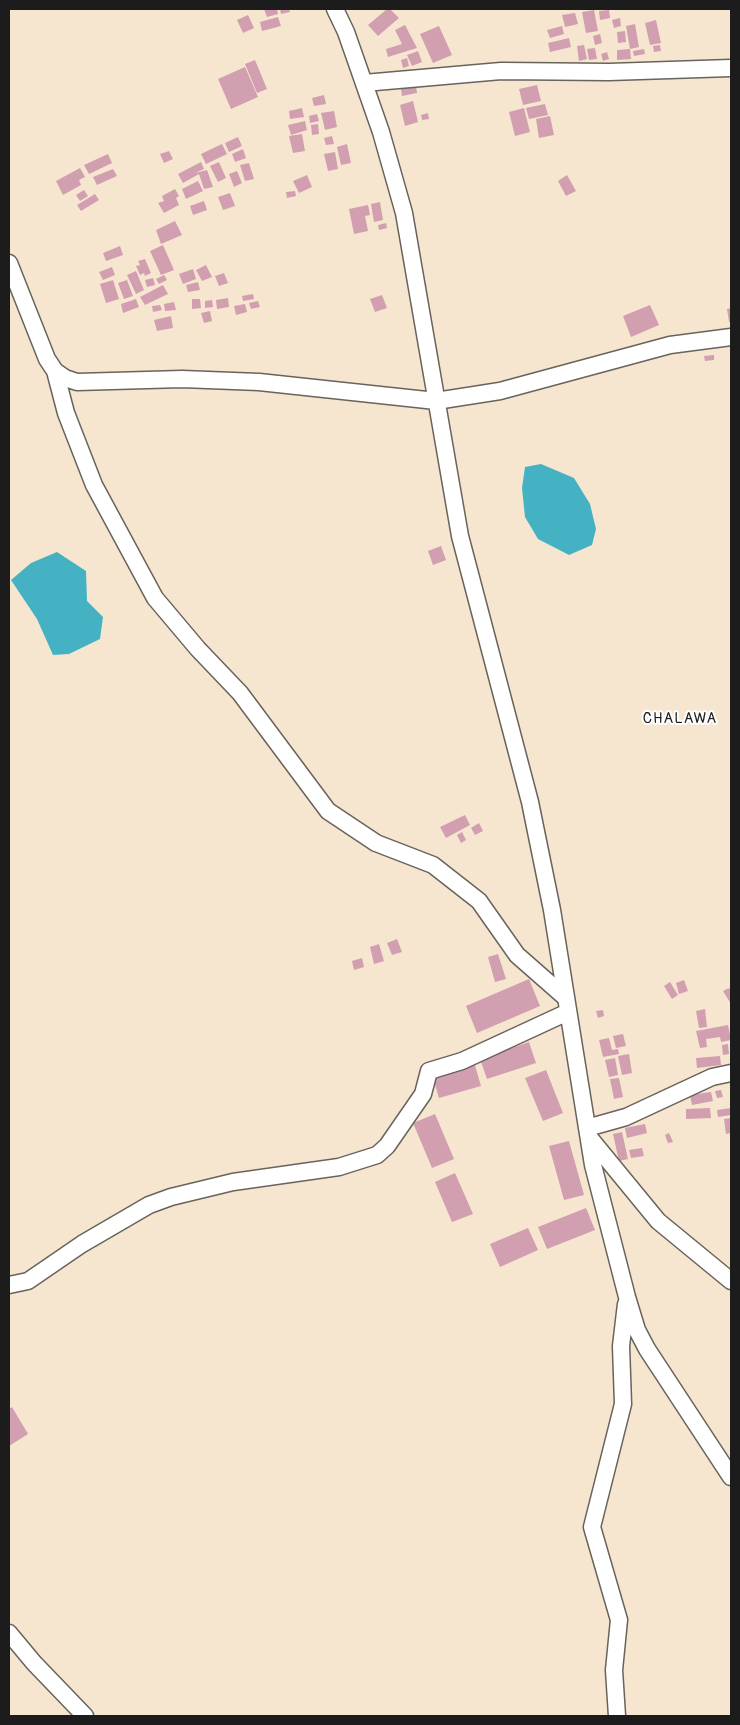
<!DOCTYPE html>
<style>
body{margin:0}
#map{position:relative;width:740px;height:1725px;overflow:hidden;background:#f6e6d0;font-family:Pangolin,sans-serif}
canvas{display:block}
.frame{position:absolute;inset:0;border:10px solid #1c1c1c;pointer-events:none}
</style>
<div id="map">
<canvas width="740" height="1725"></canvas>
<div class="frame"></div>
</div>
<script>
const ctx = document.querySelector('canvas').getContext('2d');
ctx.lineJoin = 'round';
function fillPath(path, color) { ctx.fillStyle = color; ctx.fill(path, 'evenodd'); }
const toPath = rows => new Path2D(rows.map(r => 'M' + r).join(''));
function strokePath(path, color, width, dash) { ctx.strokeStyle = color; ctx.lineWidth = width; ctx.lineCap = dash ? 'butt' : 'round'; ctx.setLineDash(dash || []); ctx.stroke(path); }
function drawText(font, color, halo, rows, align = 'center') {
  ctx.font = font + ' Pangolin,sans-serif'; ctx.lineWidth = 4; ctx.setLineDash([]); ctx.textBaseline = 'middle'; ctx.strokeStyle = halo; ctx.fillStyle = color; for (const [text, x, y, turn = 0] of rows) {
    ctx.save(); ctx.translate(x, y); ctx.rotate((+turn || 0) * Math.PI / 180); ctx.textAlign = isNaN(turn) ? turn : align; if (halo) ctx.strokeText(text, 0, 0); ctx.fillText(text, 0, 0); ctx.restore();
  }
}
const water = toPath([
 [541,464,574,478,590,504,596,529,592,545,569,555,538,539,525,517,522,488,525,467],
 [57,552,86,571,87,601,103,617,100,639,69,654,53,655,37,619,11,580,31,563]
]);
const building = toPath([
 [264,9,277,9,278,14,267,17],
 [280,9,289,9,290,12,281,14],
 [387,9,390,9,399,18,378,36,368,25],
 [594,10,598,31,586,33,582,12],
 [609,10,610,18,600,20,599,11],
 [575,13,578,24,565,27,562,15],
 [248,15,254,28,243,33,237,20],
 [278,17,281,26,262,31,260,22],
 [620,18,621,26,614,28,612,20],
 [656,20,661,43,650,45,645,23],
 [635,24,639,47,630,49,626,26],
 [405,25,417,48,388,57,386,49,402,44,395,30],
 [439,26,452,55,433,63,420,34],
 [562,26,564,34,550,38,547,30],
 [625,31,626,42,618,43,617,32],
 [600,34,602,43,595,45,593,36],
 [569,38,571,47,550,52,548,43],
 [584,45,587,59,579,61,577,46],
 [660,45,661,51,654,52,653,46],
 [595,48,597,59,589,60,587,49],
 [630,49,631,59,617,60,617,50],
 [644,49,645,54,634,56,633,51],
 [418,51,422,62,412,66,407,55],
 [607,52,609,59,603,61,601,54],
 [407,58,409,66,403,68,401,60],
 [255,60,267,89,257,93,245,64],
 [245,67,258,97,231,109,218,79],
 [537,85,541,101,523,105,519,89],
 [416,86,417,93,402,96,401,89],
 [324,95,326,104,314,106,312,98],
 [413,101,418,122,405,126,400,105],
 [545,104,548,115,529,119,526,108],
 [302,108,304,117,290,119,289,111],
 [524,108,530,132,515,136,509,112],
 [334,111,337,127,325,130,321,113],
 [428,113,429,119,422,120,421,115],
 [317,114,319,121,310,123,309,116],
 [550,116,554,135,539,138,536,119],
 [305,121,307,130,291,135,288,125],
 [318,124,319,134,312,135,311,125],
 [302,134,305,151,293,153,289,136],
 [332,136,334,144,326,145,324,138],
 [238,137,242,146,229,152,225,143],
 [222,144,227,154,206,164,201,154],
 [347,144,351,163,341,165,337,147],
 [243,149,246,158,235,162,232,154],
 [169,151,173,159,164,163,160,154],
 [335,152,338,169,328,171,324,154],
 [108,154,112,163,89,174,84,165],
 [201,162,204,169,195,173,207,170,213,187,204,189,199,174,183,183,178,174],
 [219,162,226,178,218,182,210,166],
 [249,163,254,179,245,181,240,165],
 [80,168,85,177,79,180,81,185,63,195,56,181],
 [113,169,117,176,97,185,93,177],
 [237,171,242,183,234,187,229,174],
 [307,175,312,187,299,193,293,181],
 [567,175,576,191,566,196,558,181],
 [198,181,203,191,186,199,182,189],
 [175,189,179,196,176,198,179,205,164,213,158,203,164,201,162,196],
 [84,190,88,196,80,201,76,195],
 [295,191,296,196,287,198,286,192],
 [230,193,235,206,223,210,218,197],
 [95,194,99,200,81,211,77,205],
 [204,201,207,210,193,215,190,206],
 [380,202,383,220,374,222,371,204],
 [368,205,370,215,365,216,368,231,354,234,349,209],
 [175,221,182,235,161,244,156,230],
 [386,223,387,228,379,230,378,225],
 [163,245,174,270,161,275,150,251],
 [120,246,123,255,106,261,103,253],
 [145,259,151,273,145,276,144,273,140,275,136,266,140,265,138,261],
 [206,265,212,277,202,281,196,270],
 [112,267,115,275,103,280,99,272],
 [193,269,196,279,183,284,179,274],
 [136,271,144,290,136,294,127,275],
 [224,273,228,283,219,286,215,276],
 [164,275,167,280,159,284,156,279],
 [153,278,155,285,147,287,145,280],
 [113,280,119,299,106,303,100,284],
 [127,280,133,296,124,299,118,283],
 [198,282,200,290,188,292,186,285],
 [163,285,168,294,145,305,140,297],
 [253,294,254,299,243,301,242,296],
 [382,295,387,308,375,312,370,299],
 [228,298,229,307,217,309,216,300],
 [136,299,139,307,123,313,121,304],
 [192,299,200,299,201,308,192,309],
 [212,300,213,307,205,308,205,301],
 [258,301,260,307,251,309,249,303],
 [174,302,176,310,165,311,164,304],
 [245,304,247,312,236,315,234,306],
 [160,305,162,310,153,312,152,306],
 [650,305,659,325,631,337,623,316],
 [731,308,731,321,729,322,727,309],
 [210,311,212,321,204,323,201,313],
 [171,316,173,328,157,331,154,320],
 [714,355,714,360,705,361,704,356],
 [441,546,446,560,433,565,428,551],
 [465,815,470,825,446,838,440,827],
 [479,823,483,831,475,835,471,828],
 [462,832,466,840,461,843,457,835],
 [397,939,402,952,392,955,387,943],
 [379,944,384,961,374,964,370,947],
 [498,954,506,979,495,982,488,957],
 [362,958,364,967,354,970,352,961],
 [529,979,540,1006,477,1033,466,1006],
 [684,980,688,991,679,994,676,983],
 [670,982,678,995,672,999,664,986],
 [729,988,731,991,731,1004,723,991],
 [705,1009,707,1027,699,1028,696,1011],
 [603,1010,604,1016,598,1018,596,1011],
 [728,1025,731,1040,721,1042,720,1037,706,1039,707,1047,700,1048,696,1031],
 [623,1034,626,1046,616,1048,613,1036],
 [609,1038,612,1050,618,1049,619,1054,603,1057,599,1040],
 [529,1042,536,1063,487,1079,480,1059],
 [728,1044,729,1054,723,1055,722,1045],
 [629,1054,632,1073,622,1075,618,1056],
 [720,1056,721,1065,697,1068,696,1058],
 [615,1058,618,1075,609,1077,605,1060],
 [474,1062,481,1086,439,1098,432,1075],
 [546,1070,563,1113,543,1121,525,1078],
 [619,1078,623,1097,614,1099,610,1079],
 [721,1090,723,1097,717,1098,715,1091],
 [711,1092,713,1101,692,1105,690,1095],
 [710,1108,711,1118,686,1119,686,1109],
 [731,1108,731,1115,718,1117,717,1110],
 [435,1114,454,1159,432,1168,413,1123],
 [731,1118,731,1133,726,1134,724,1119],
 [645,1124,647,1133,627,1138,625,1128],
 [622,1132,628,1159,619,1161,613,1134],
 [669,1133,673,1142,668,1143,665,1135],
 [569,1141,584,1195,564,1200,549,1146],
 [642,1148,644,1156,631,1158,629,1150],
 [455,1173,473,1214,452,1222,435,1182],
 [586,1208,595,1230,547,1249,538,1227],
 [528,1228,538,1250,500,1267,490,1244],
 [12,1407,28,1434,9,1446,9,1409]
]);
const minor = toPath([
 [335,9,346,32,381,132,404,213,460,536,530,802,552,910,593,1165,627,1297,637,1330,647,1349,731,1477],
 [364,83,501,71,609,72,731,68],
 [9,263,47,359,55,371,65,378,77,382,182,379,259,382,436,401,500,391,670,345,731,337],
 [55,371,66,413,94,485,155,598,198,649,240,693,328,811,376,843,433,865,479,901,517,955,566,998],
 [587,1128,626,1117,712,1077,731,1073],
 [589,1137,658,1221,731,1281],
 [9,1285,28,1281,82,1244,149,1205,171,1197,233,1182,339,1167,377,1155,387,1146,423,1094,429,1071,462,1061,568,1012],
 [9,1633,34,1663,85,1716],
 [617,1716,614,1670,619,1620,592,1527,623,1404,621,1346,626,1304]
]);
const quarterNames = [
 ["CHALAWA",680,719]
];
fillPath(water, '#45b2c3');
fillPath(building, '#d19fb0');
strokePath(minor, '#68635b', 19);
strokePath(minor, '#fff', 16);
ctx.letterSpacing = '1px';
drawText('15px', '#1c1c1c', '#fff', quarterNames);
ctx.letterSpacing = '0px';
</script>
